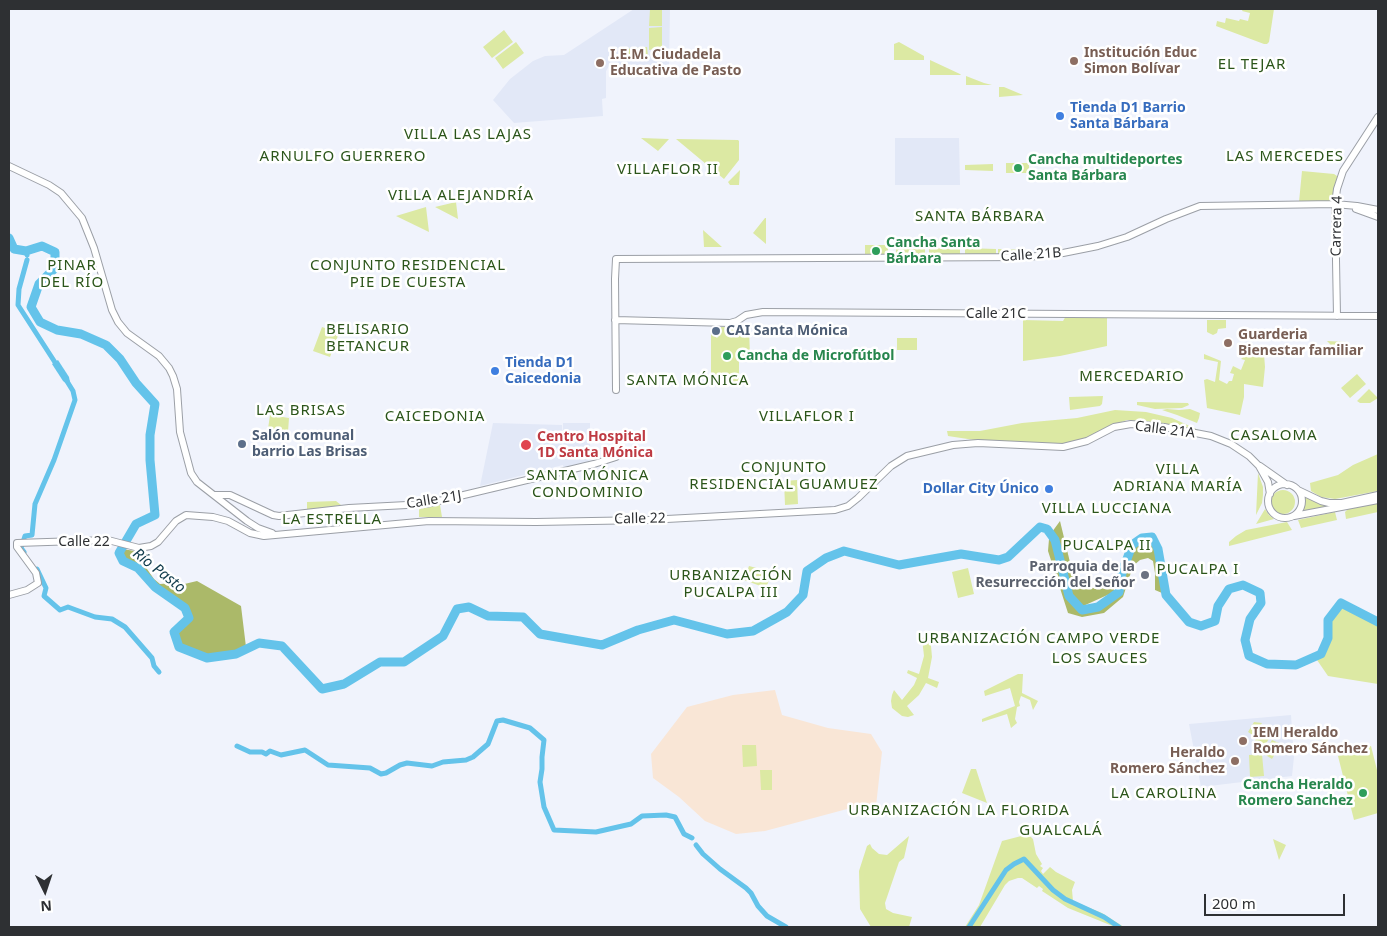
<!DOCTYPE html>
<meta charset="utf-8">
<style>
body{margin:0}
#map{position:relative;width:1387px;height:936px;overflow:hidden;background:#f0f3fc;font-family:"Noto Sans",sans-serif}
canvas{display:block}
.frame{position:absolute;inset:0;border:10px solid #2e3033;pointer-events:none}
.north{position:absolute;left:20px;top:866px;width:50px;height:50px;-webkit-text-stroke:4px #fff;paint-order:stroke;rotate:176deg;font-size:14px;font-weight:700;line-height:20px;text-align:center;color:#2e3033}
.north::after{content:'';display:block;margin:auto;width:18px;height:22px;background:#2e3033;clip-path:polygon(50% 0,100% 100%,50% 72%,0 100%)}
.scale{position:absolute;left:1204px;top:894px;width:141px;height:22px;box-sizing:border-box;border:2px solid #2e3033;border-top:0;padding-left:6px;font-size:15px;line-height:18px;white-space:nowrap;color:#2e3033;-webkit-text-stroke:4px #fff;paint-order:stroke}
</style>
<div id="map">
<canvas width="1387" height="936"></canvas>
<div class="frame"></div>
<div class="north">N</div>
<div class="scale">200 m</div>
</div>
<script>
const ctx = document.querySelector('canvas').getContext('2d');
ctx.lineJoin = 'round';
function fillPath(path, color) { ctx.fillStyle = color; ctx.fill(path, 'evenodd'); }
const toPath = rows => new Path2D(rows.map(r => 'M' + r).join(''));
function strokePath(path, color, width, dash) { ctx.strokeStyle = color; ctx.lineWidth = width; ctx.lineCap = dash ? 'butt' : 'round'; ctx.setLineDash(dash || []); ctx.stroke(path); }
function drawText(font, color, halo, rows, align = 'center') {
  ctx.font = font + ' "Noto Sans",sans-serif'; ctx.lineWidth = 5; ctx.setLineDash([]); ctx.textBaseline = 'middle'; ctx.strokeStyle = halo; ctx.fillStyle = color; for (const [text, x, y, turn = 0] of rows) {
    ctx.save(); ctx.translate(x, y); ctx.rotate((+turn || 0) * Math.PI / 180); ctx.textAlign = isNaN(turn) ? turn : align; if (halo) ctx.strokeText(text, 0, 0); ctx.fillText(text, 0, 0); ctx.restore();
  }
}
const commercial = toPath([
 [775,690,782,715,828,728,871,734,882,752,876,806,862,805,765,831,736,834,705,821,679,797,653,778,651,754,687,707,733,695]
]);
const built = toPath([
 [634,9,670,9,669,66,609,66,606,71,606,98,602,99,603,116,514,123,493,100,510,79,533,61,545,56,564,55],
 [895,138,959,138,960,185,895,185],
 [493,423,562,425,563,457,563,423,590,423,590,459,585,465,563,470,563,465,480,486],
 [1291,715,1294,757,1292,776,1201,787,1189,724]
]);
const green = toPath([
 [650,9,662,9,662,26,649,26],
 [1243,9,1274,9,1269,42,1267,44,1264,44,1216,26,1217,21,1225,23,1226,18,1239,21,1240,19,1248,21,1250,13,1242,11],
 [662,27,662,48,649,50,649,28],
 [504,30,513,42,492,58,483,47],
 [516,42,524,53,503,69,495,58],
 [899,42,924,56,924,60,894,60,894,44],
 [647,47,648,56,626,58,626,49],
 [930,60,960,74,961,75,930,75],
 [966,76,984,83,992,85,966,85],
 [999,87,1004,87,1023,95,999,97],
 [641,138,669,139,658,151],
 [676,139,738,140,739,141,739,160,724,179],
 [1006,163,1029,163,1029,173,1006,173],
 [993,164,993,171,965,170,965,165],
 [740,170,739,185,730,185,728,182],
 [1302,171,1334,174,1337,176,1338,179,1333,202,1299,202],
 [456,202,458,219,435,207],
 [426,207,429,232,396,216],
 [765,218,766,218,766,244,753,233],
 [703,230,722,247,704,247],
 [865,245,888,245,888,257,865,257],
 [896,248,925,249,925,255,896,255],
 [929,248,960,249,960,258,929,256],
 [965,248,996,249,996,254,965,258],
 [998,249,1029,250,1029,255,998,254],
 [1066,316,1107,316,1107,346,1060,356,1023,361,1023,320,1063,321],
 [1207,320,1226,320,1226,328,1218,329,1217,333,1213,335,1207,332],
 [749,326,750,358,739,359,739,382,711,382,711,329,711,333,717,338,721,333,721,327],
 [322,327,339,333,330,357,313,351],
 [897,338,917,338,917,350,897,350],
 [1327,341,1347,342,1337,351],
 [1245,350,1264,354,1265,367,1263,387,1244,384,1244,397,1240,415,1207,408,1204,380,1207,379,1215,382,1218,362,1204,359,1204,354,1221,361,1219,380,1227,384,1229,381,1232,381,1234,374,1230,373,1233,366,1241,370,1245,360,1241,359,1247,353],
 [1357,374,1366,384,1350,398,1341,388],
 [1369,389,1378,398,1370,403,1360,403,1357,401],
 [1103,396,1102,404,1100,406,1070,410,1069,397],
 [1137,402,1188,403,1189,405,1182,408,1155,409,1137,405],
 [1167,409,1179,410,1190,409,1200,413,1199,418,1197,423,1177,415,1162,410],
 [1115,410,1146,412,1172,418,1203,432,1158,422,1127,420,1105,428,1079,442,1063,445,994,443,948,436,947,431,980,431,1022,423,1077,418],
 [270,415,289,418,288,432,268,429],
 [1378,454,1378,491,1335,499,1321,497,1311,491,1310,483,1338,475,1353,465],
 [1258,473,1263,487,1263,495,1262,503,1256,515],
 [797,480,798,504,785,505,784,481],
 '1271 502a12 12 0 1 1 24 0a12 12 0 1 1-24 0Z',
 [1304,497,1319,503,1331,506,1301,512,1305,504],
 [336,501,341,505,307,510,307,502],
 [1378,503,1378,512,1346,519,1345,512,1348,509],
 [440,505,442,517,419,517,419,509],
 [1265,509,1269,515,1274,519,1256,524],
 [1335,512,1337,520,1301,528,1298,520],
 [1287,522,1292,530,1229,546,1229,542,1236,536,1246,530],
 [749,566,772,572,766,588,744,580],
 [968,568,974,594,958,598,952,572],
 [1341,603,1378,622,1378,684,1328,676,1317,660,1328,638,1328,620],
 [930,635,932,657,928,678,939,682,937,688,926,683,919,695,907,706,914,715,908,717,902,716,892,708,891,701,892,695,894,690,902,700,914,685,917,678,907,673,908,670,919,674,924,656,922,638],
 [1018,674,1023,674,1022,693,1038,701,1033,710,1030,700,1021,696,1019,702,1020,706,1017,707,1015,719,1017,723,1011,728,1007,714,982,722,982,719,1015,706,1010,688,985,696,984,691],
 [1254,722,1262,723,1254,736,1248,732],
 [1265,725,1274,731,1263,748,1254,742],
 [1272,740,1281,744,1272,759,1264,754],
 [742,745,756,745,757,766,743,767],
 [1371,746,1378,774,1378,813,1354,820,1338,756],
 [1262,754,1264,776,1250,777,1249,755],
 [971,769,976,769,987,803,962,793],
 [760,770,772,770,772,790,761,790],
 [1027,823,1031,833,1030,836,1033,839,1036,854,1042,864,1040,866,1043,868,1041,871,1043,874,1050,867,1056,872,1075,882,1072,890,1073,901,1102,913,1124,927,1115,927,1068,908,1042,891,1043,889,1039,886,1037,888,1022,878,1018,878,1009,881,1005,885,980,927,958,927,965,927,979,905,1002,841,1029,834],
 [909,836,904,858,899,862,885,903,886,909,893,913,912,917,909,927,871,927,860,909,859,871,867,846,870,844,872,848,879,854,887,855],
 [1273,839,1286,845,1279,860]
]);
const forest = toPath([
 [1060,521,1076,587,1114,589,1114,592,1081,607,1069,594,1052,532],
 [1049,539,1053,540,1066,596,1080,612,1099,609,1119,593,1123,574,1133,546,1146,540,1151,541,1157,549,1162,593,1155,590,1155,573,1153,561,1148,558,1140,560,1133,566,1123,597,1104,613,1082,617,1068,613,1048,551],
 [123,549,140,552,136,555,135,559,147,569,154,579,160,584,174,583,176,586,197,581,241,606,246,647,236,652,207,656,180,645,176,633,191,619,187,607,156,587,141,568,125,560,121,554]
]);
const water = toPath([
 [58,360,69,377,70,382,67,384,63,381,52,364]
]);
const canal = toPath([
 [26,251,27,255],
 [27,260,19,289,18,305,58,367],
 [24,552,21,548,25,536,32,535,35,504,54,460,75,400,73,391,65,378],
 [37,569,46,588,44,596,60,610,68,607,95,617,112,619,125,627,152,658,154,666,159,672],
 [237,746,250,752,262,752,266,754,270,751,281,755,305,750,328,765,370,768,381,774,386,773,400,765,407,763,432,766,443,762,466,760,473,757,488,744,497,721,503,720,530,728,544,740,542,757,542,769,540,782,544,807,554,830,596,832,631,824,642,816,666,815,675,817,684,834,692,838],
 [696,845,703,854,720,869,746,888,751,893,758,906,767,916,786,927],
 [969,927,1006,870,1014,864,1024,859,1053,890,1065,899,1104,917,1119,927]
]);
const river = toPath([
 [9,238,14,249,26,251,42,246,55,252,55,268,39,284,31,307,40,322,57,330,81,334,106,345,120,359,136,383,155,404,150,435,150,460,155,515,136,524,119,553,123,561,138,568,155,587,185,608,189,618,174,632,179,647,207,658,236,654,259,643,282,646,322,689,344,684,380,662,404,662,443,636,457,609,469,607,488,616,523,617,540,634,602,645,638,630,674,620,727,634,753,631,787,612,803,595,807,571,826,558,844,551,899,565,961,554,999,560,1008,557,1040,527,1047,529,1055,540,1069,596,1082,610,1098,607,1119,592,1122,573,1132,545,1142,538,1152,537,1158,549,1166,595,1189,622,1201,626,1215,621,1218,606,1229,589,1243,585,1260,593,1261,603,1250,619,1245,640,1249,656,1267,664,1296,665,1321,654,1328,638,1328,620,1341,603,1378,622]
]);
const secondary = toPath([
 [9,166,49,185,61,193,82,218,94,248,112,310,118,322,127,333,159,356,169,368,173,376,177,389,180,432,191,473,197,482,247,521,258,528,272,533],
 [1356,209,1378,217],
 [1337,316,1335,204,1337,189,1343,171,1378,117],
 [615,320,730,323,737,321,746,315,763,312,1378,316],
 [616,390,615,279,616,259,1028,257,1063,253,1098,246,1127,237,1166,219,1200,206,1335,204,1357,206,1378,210],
 [1260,466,1287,485],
 '1268 501a17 17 0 1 1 34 0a17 17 0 1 1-34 0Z',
 [1298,490,1321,501,1329,503,1342,503,1378,495],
 [215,495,230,495,273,515,279,516,349,508,426,504,594,464,616,457],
 [1294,516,1378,500],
 [9,595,27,590,38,583,36,573,17,547,17,543,108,540,139,548,151,546,158,542,176,521,186,515,213,517,228,521,250,533,264,536,429,521,536,522,648,520,835,510,848,506,858,498,891,466,907,456,953,445,978,443,1063,447,1087,441,1114,427,1131,424,1164,427,1211,436,1231,444,1249,456,1259,466,1268,482,1270,494]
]);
const markers = [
 [1074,61,5,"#8d6e63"],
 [600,63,5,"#8d6e63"],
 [1060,116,5,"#3f7fe0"],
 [1018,168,5,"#2e9e5b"],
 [876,251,5,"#2e9e5b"],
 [716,331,5,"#5c6f8a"],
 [1228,343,5,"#8d6e63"],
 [727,356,5,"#2e9e5b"],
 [495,371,5,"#3f7fe0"],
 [242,444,5,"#5c6f8a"],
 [526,445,6,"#e0444e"],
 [1049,489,5,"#3f7fe0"],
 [1145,575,5,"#6b7280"],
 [1243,741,5,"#8d6e63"],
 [1235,761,5,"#8d6e63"],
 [1363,793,5,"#2e9e5b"]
];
const educationNames = [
 ["Institución Educ",1084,53],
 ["Simon Bolívar",1084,69],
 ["I.E.M. Ciudadela",610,55],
 ["Educativa de Pasto",610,71],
 ["Guarderia",1238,335],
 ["Bienestar familiar",1238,351],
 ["IEM Heraldo",1253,733],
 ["Romero Sánchez",1253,749],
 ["Heraldo",1225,753,"right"],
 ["Romero Sánchez",1225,769,"right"]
];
const shopNames = [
 ["Tienda D1 Barrio",1070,108],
 ["Santa Bárbara",1070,124],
 ["Tienda D1",505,363],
 ["Caicedonia",505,379],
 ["Dollar City Único",1039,489,"right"]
];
const leisureNames = [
 ["Cancha multideportes",1028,160],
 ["Santa Bárbara",1028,176],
 ["Cancha Santa",886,243],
 ["Bárbara",886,259],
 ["Cancha de Microfútbol",737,356],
 ["Cancha Heraldo",1353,785,"right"],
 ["Romero Sanchez",1353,801,"right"]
];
const streetNames = [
 ["Carrera 4",1337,226,-89],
 ["Calle 21B",1031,255,-4],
 ["Calle 21C",996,314],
 ["Calle 21A",1165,430,7],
 ["Calle 21J",434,500,-9],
 ["Calle 22",640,519,-1],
 ["Calle 22",84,542]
];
const serviceNames = [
 ["CAI Santa Mónica",726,331],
 ["Salón comunal",252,436],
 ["barrio Las Brisas",252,452]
];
const healthNames = [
 ["Centro Hospital",537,437],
 ["1D Santa Mónica",537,453]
];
const worshipNames = [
 ["Parroquia de la",1135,567],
 ["Resurrección del Señor",1135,583]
];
const neighbourhoodNames = [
 ["EL TEJAR",1252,65],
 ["VILLA LAS LAJAS",468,135],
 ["ARNULFO GUERRERO",343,157],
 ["LAS MERCEDES",1285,157],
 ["VILLAFLOR II",668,170],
 ["VILLA ALEJANDRÍA",461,196],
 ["SANTA BÁRBARA",980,217],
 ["PINAR",72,266],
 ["DEL RÍO",72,283],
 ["CONJUNTO RESIDENCIAL",408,266],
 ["PIE DE CUESTA",408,283],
 ["BELISARIO",368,330],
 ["BETANCUR",368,347],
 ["MERCEDARIO",1132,377],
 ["SANTA MÓNICA",688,381],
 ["LAS BRISAS",301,411],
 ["CAICEDONIA",435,417],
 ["VILLAFLOR I",807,417],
 ["CASALOMA",1274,436],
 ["CONJUNTO",784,468],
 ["RESIDENCIAL GUAMUEZ",784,485],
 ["VILLA",1178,470],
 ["ADRIANA MARÍA",1178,487],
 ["SANTA MÓNICA",588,476],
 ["CONDOMINIO",588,493],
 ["VILLA LUCCIANA",1107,509],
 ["LA ESTRELLA",332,520],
 ["PUCALPA II",1107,546],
 ["PUCALPA I",1198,570],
 ["URBANIZACIÓN",731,576],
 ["PUCALPA III",731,593],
 ["URBANIZACIÓN CAMPO VERDE",1039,639],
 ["LOS SAUCES",1100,659],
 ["LA CAROLINA",1164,794],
 ["URBANIZACIÓN LA FLORIDA",959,811],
 ["GUALCALÁ",1061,831]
];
const waterNames = [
 ["Río Pasto",159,571,38]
];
fillPath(commercial, '#f9e6d6');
fillPath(built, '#e2e8f7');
fillPath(green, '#dce9a3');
fillPath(forest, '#abb969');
fillPath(water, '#64c3ea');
strokePath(canal, '#64c3ea', 5);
strokePath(river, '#64c3ea', 9);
strokePath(secondary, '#9b9fa6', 8);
strokePath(secondary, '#fff', 6);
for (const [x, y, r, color] of markers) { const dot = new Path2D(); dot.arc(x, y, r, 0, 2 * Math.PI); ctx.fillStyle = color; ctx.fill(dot); strokePath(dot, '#fff', 2); }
drawText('bold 14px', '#785e54', '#fff', educationNames, 'left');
drawText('bold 14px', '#366cbe', '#fff', shopNames, 'left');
drawText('bold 14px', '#27864d', '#fff', leisureNames, 'left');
drawText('14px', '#2e3033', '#fff', streetNames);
drawText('bold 14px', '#4e5e75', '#fff', serviceNames, 'left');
drawText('bold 14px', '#be3a42', '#fff', healthNames, 'left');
drawText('bold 14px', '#5b616d', '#fff', worshipNames, 'right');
ctx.letterSpacing = '1px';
drawText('15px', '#2b551a', '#fff', neighbourhoodNames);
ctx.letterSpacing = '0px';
drawText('italic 15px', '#113c4c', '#fff', waterNames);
</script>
